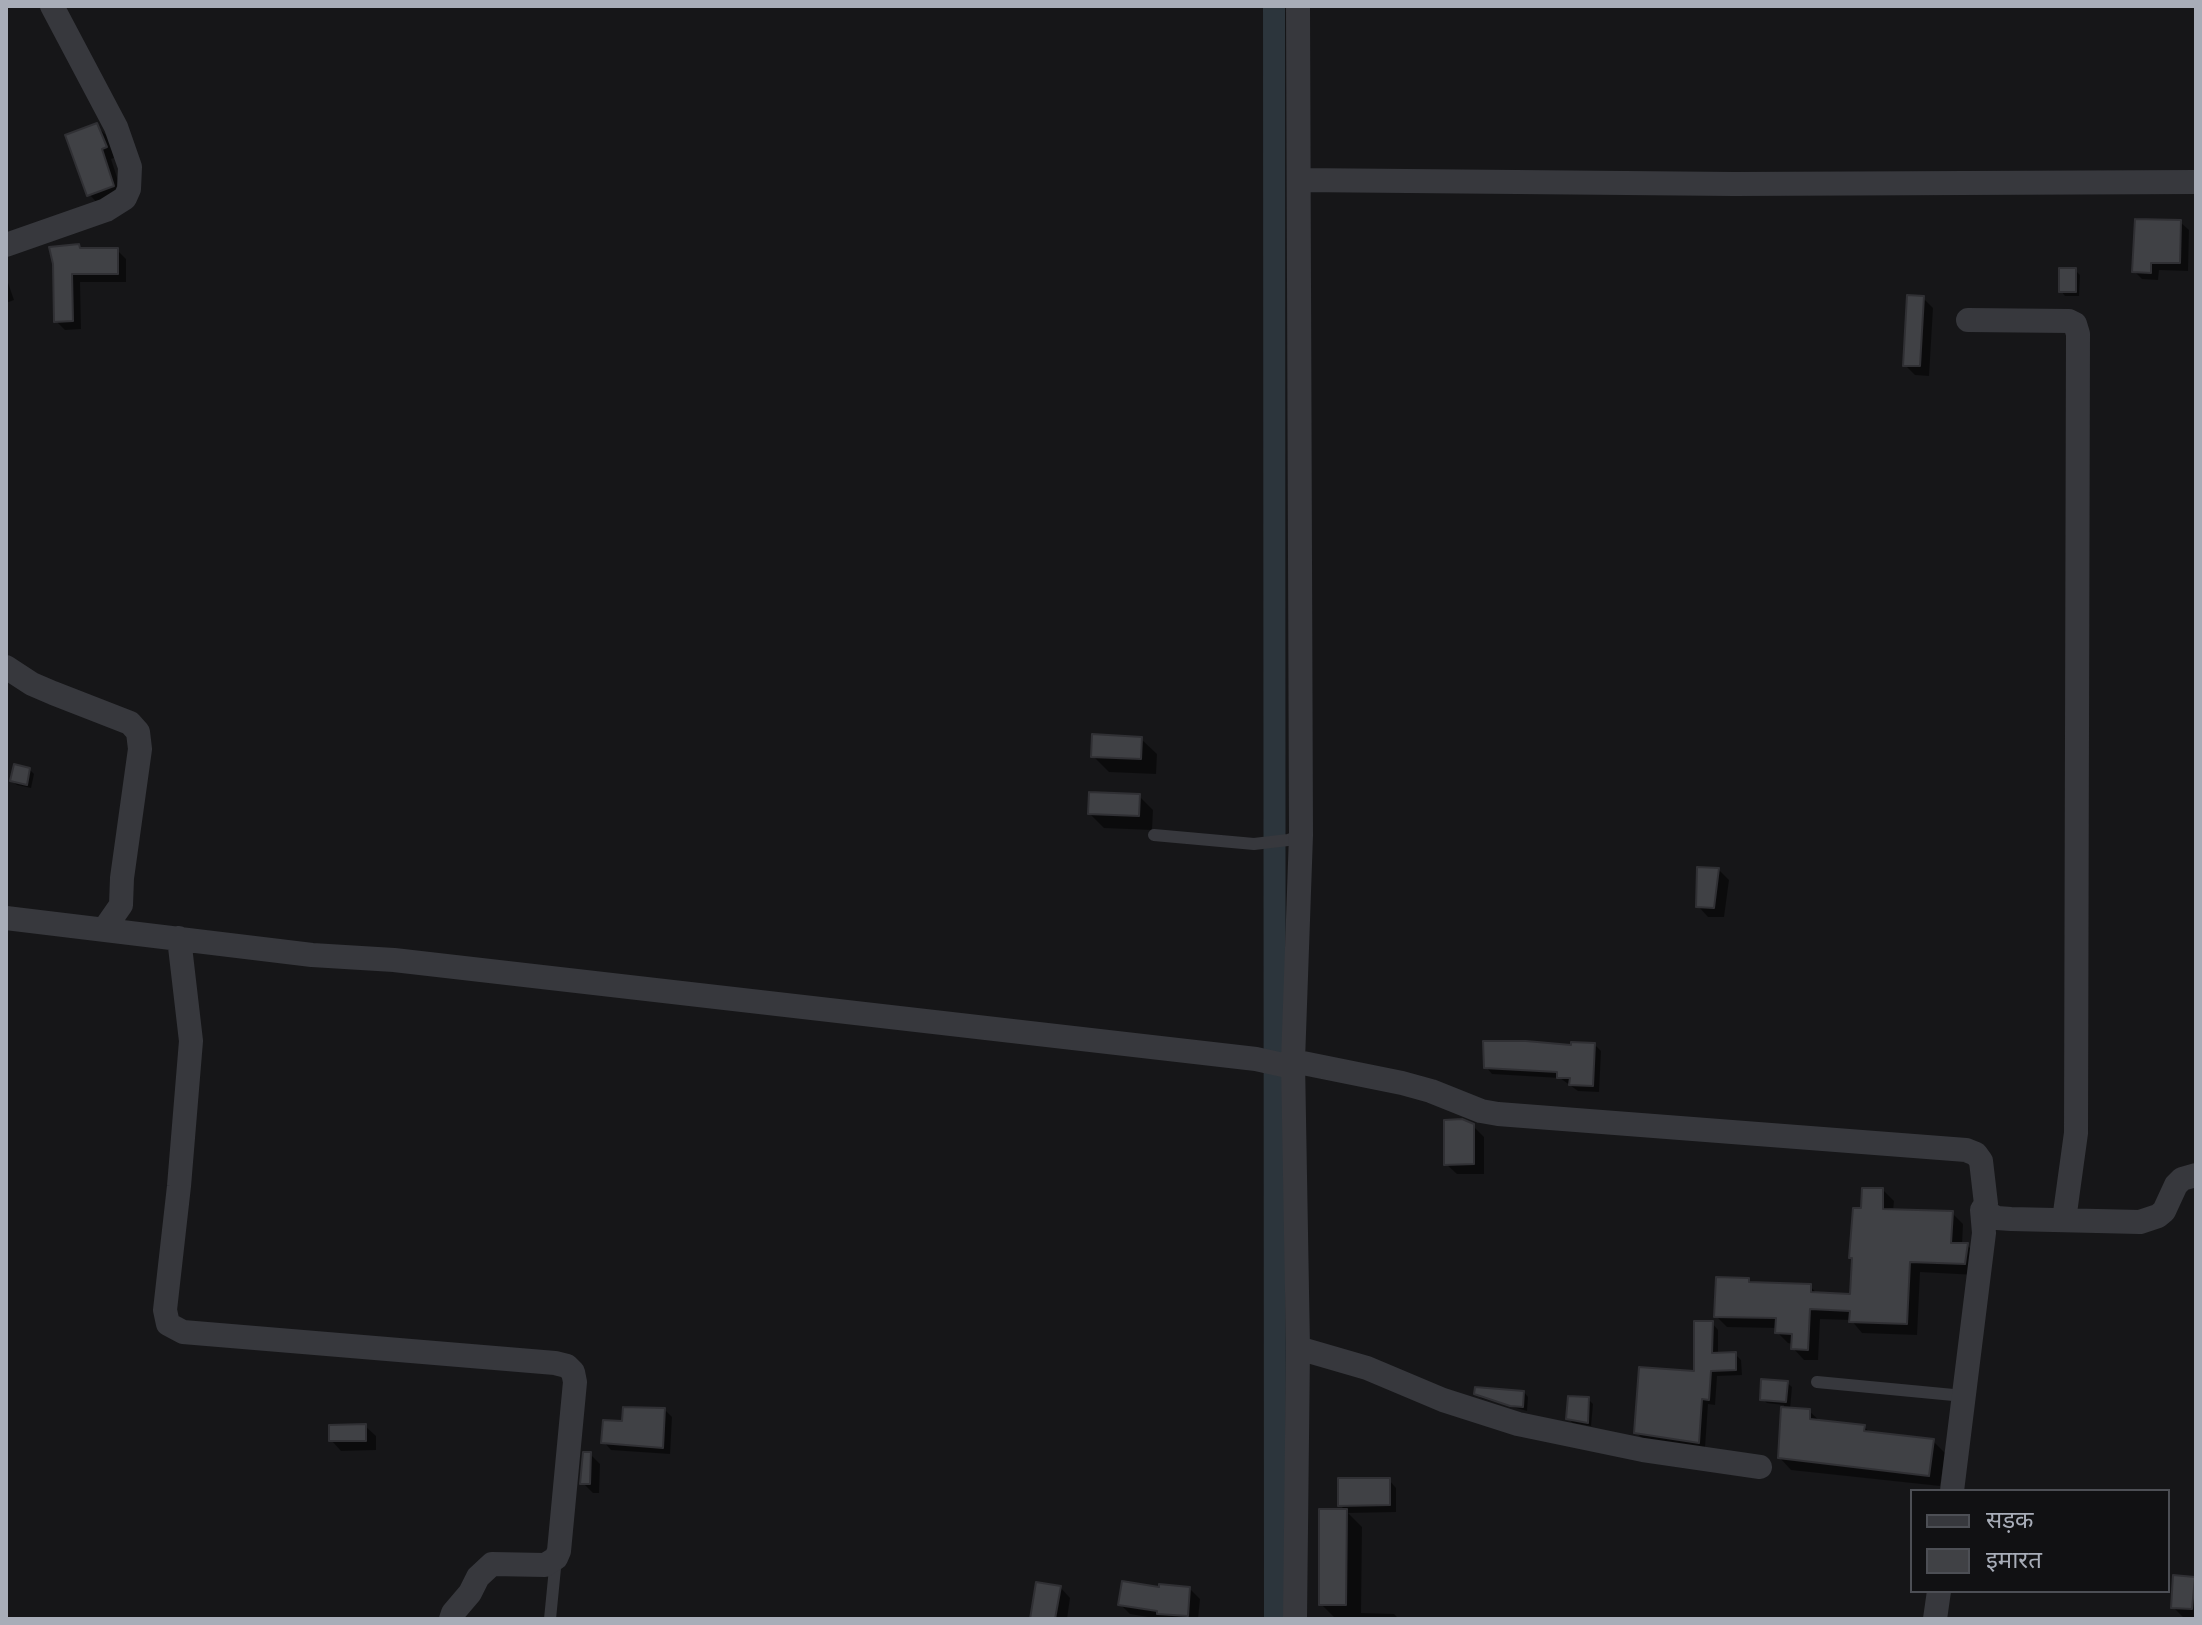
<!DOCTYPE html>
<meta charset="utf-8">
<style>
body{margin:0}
#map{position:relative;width:2202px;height:1625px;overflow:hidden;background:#161618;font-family:Signika,"Noto Sans Devanagari",sans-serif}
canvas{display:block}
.frame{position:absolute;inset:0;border:8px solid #a8adb8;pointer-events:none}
.legend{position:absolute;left:1910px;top:1489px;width:260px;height:104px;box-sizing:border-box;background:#111113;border:2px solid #4d4f55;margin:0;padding:10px 14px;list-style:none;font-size:24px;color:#a8adb8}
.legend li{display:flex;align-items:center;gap:16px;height:40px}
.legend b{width:40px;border:2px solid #4d4f55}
</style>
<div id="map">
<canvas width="2202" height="1625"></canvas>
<div class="frame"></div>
<ul class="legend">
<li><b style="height:10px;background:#37383d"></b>सड़क</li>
<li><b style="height:22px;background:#404145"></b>इमारत</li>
</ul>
</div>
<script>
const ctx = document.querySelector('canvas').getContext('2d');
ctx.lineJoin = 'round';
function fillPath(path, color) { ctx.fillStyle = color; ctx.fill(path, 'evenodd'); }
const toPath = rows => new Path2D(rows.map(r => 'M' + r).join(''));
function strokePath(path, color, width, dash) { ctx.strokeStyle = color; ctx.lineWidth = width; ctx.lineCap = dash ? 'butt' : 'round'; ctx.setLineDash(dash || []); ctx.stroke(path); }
const shadow = toPath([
 [96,125,107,136,116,157,111,159,123,196,99,205,89,194],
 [2180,222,2189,230,2188,271,2159,270,2158,280,2142,279,2134,271],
 [78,246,82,250,117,250,126,259,126,282,80,282,81,329,65,330,56,321],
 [2075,270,2080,275,2079,296,2065,296,2061,291],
 [6,277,14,300,6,303],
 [1923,298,1933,308,1929,376,1915,375,1905,365],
 [1141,739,1157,754,1156,774,1109,772,1093,756],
 [30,770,34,774,31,788,17,785,12,781],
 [1139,796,1153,810,1152,830,1104,828,1090,814],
 [1719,870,1729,880,1724,917,1708,917,1698,906],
 [1594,1044,1601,1051,1599,1092,1578,1091,1560,1078,1492,1074,1486,1067],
 [1473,1126,1484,1137,1484,1174,1457,1174,1446,1164],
 [1883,1190,1894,1201,1893,1211,1952,1213,1963,1224,1962,1245,1967,1245,1978,1256,1976,1275,1920,1272,1917,1335,1862,1333,1851,1320,1820,1319,1818,1360,1804,1360,1793,1348,1793,1344,1788,1343,1777,1332,1777,1328,1727,1327,1716,1316,1748,1280,1753,1284,1810,1286,1818,1295,1852,1296,1863,1210],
 [1712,1323,1718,1330,1718,1354,1735,1354,1741,1360,1742,1375,1717,1376,1715,1405,1708,1404,1705,1448,1642,1438,1636,1432,1696,1373],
 [1787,1383,1792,1387,1790,1409,1809,1411,1821,1422,1864,1427,1871,1433,1933,1441,1945,1453,1940,1486,1791,1470,1780,1458,1784,1405,1767,1403,1762,1399],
 [1524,1392,1528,1397,1527,1411,1481,1398,1476,1393],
 [1588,1399,1593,1404,1591,1426,1573,1423,1568,1418],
 [665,1410,672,1417,670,1454,611,1450,604,1442,624,1423],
 [365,1426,376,1436,376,1450,341,1451,331,1440],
 [590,1454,600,1464,599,1493,593,1493,583,1483],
 [1389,1480,1396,1488,1396,1512,1348,1513,1362,1527,1361,1613,1394,1614,1399,1619,1336,1619,1321,1604,1346,1511,1340,1505],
 [2194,1579,2196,1618,2183,1617,2173,1607],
 [1060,1587,1070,1598,1067,1619,1032,1619],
 [1190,1589,1200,1599,1198,1619,1160,1619,1130,1614,1120,1604,1161,1590]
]);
const canal = toPath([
 [1274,6,1275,1619]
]);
const building = toPath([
 [97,123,107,147,102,149,114,186,87,196,65,135,97,123],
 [2135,219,2181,220,2180,263,2151,263,2151,273,2132,272,2135,219],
 [79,244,80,248,118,248,118,274,72,274,73,321,54,322,53,264,49,247,79,244],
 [2059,268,2076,268,2076,292,2059,292,2059,268],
 [1907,295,1924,296,1920,366,1903,366,1907,295],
 [1092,734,1142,737,1141,759,1091,757,1092,734],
 [14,764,30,768,27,785,10,781,14,764],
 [1089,792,1140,794,1139,816,1088,814,1089,792],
 [1697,867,1719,868,1714,908,1696,907,1697,867],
 [1483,1041,1526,1041,1571,1045,1571,1042,1595,1043,1593,1086,1569,1085,1570,1078,1557,1078,1557,1072,1484,1068,1483,1041],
 [1462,1119,1474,1124,1474,1164,1444,1165,1444,1120,1462,1119],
 [1862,1188,1883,1188,1883,1209,1953,1211,1951,1243,1968,1243,1965,1264,1910,1262,1907,1324,1849,1322,1850,1311,1810,1309,1808,1350,1791,1349,1792,1334,1775,1333,1776,1318,1714,1317,1716,1277,1749,1278,1749,1282,1811,1284,1811,1292,1850,1294,1852,1258,1849,1258,1853,1208,1861,1208,1862,1188],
 [1694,1321,1713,1321,1712,1353,1736,1352,1736,1370,1711,1371,1709,1400,1702,1399,1699,1443,1634,1433,1639,1367,1694,1371,1694,1321],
 [1761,1379,1788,1381,1786,1402,1760,1400,1761,1379],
 [1475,1387,1524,1391,1523,1407,1510,1406,1474,1394,1475,1387],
 [1568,1396,1589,1397,1588,1423,1566,1419,1568,1396],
 [623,1407,665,1408,663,1448,601,1443,603,1420,622,1421,623,1407],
 [1781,1407,1810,1409,1810,1419,1865,1425,1864,1431,1934,1439,1929,1476,1778,1458,1781,1407],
 [366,1424,366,1441,329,1441,329,1425,366,1424],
 [583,1452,591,1452,590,1484,580,1484,583,1452],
 [1338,1478,1390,1478,1390,1505,1338,1506,1338,1478],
 [1319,1509,1347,1509,1346,1605,1319,1605,1319,1509],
 [2173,1575,2195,1577,2192,1609,2171,1608,2173,1575],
 [1122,1581,1159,1587,1159,1584,1190,1587,1188,1616,1157,1614,1157,1611,1118,1605,1122,1581],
 [1036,1582,1061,1586,1055,1619,1030,1619,1036,1582]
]);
const lane = toPath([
 [1154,835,1254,844,1288,840,1301,835],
 [1817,1382,1964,1396],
 [550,1619,556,1558]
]);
const street = toPath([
 [1299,180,1734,184,2196,182],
 [6,245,106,210,125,198,129,189,130,167,116,127,52,6],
 [1968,320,2069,321,2075,324,2078,334,2076,1133,2064,1220],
 [6,667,32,684,53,693,130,723,138,732,140,749,122,878,121,905,105,928],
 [6,918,312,955,394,960,1256,1059,1292,1067,1293,1061,1402,1083,1431,1091,1481,1111,1498,1114,1966,1150,1976,1154,1981,1161,1986,1204,1982,1210,1997,1218,2011,1219,2140,1222,2158,1216,2164,1211,2176,1185,2182,1179,2196,1175],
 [179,938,191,1041,179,1186,165,1310,168,1324,183,1332,555,1363,567,1366,573,1372,575,1382,559,1551,556,1558,545,1565,492,1564,478,1577,470,1593,453,1613,451,1619],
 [1298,1348,1367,1368,1443,1400,1518,1424,1643,1450,1760,1467],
 [1952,1491,1984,1233,1982,1210],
 [1295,1619,1298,1348,1293,1061,1301,835,1298,6],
 [1935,1619,1939,1591]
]);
fillPath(shadow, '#0007');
strokePath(canal, '#2c353c', 22);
fillPath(building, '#404145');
strokePath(building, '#303034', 2);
strokePath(lane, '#37383d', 12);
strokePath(street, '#37383d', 24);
</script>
